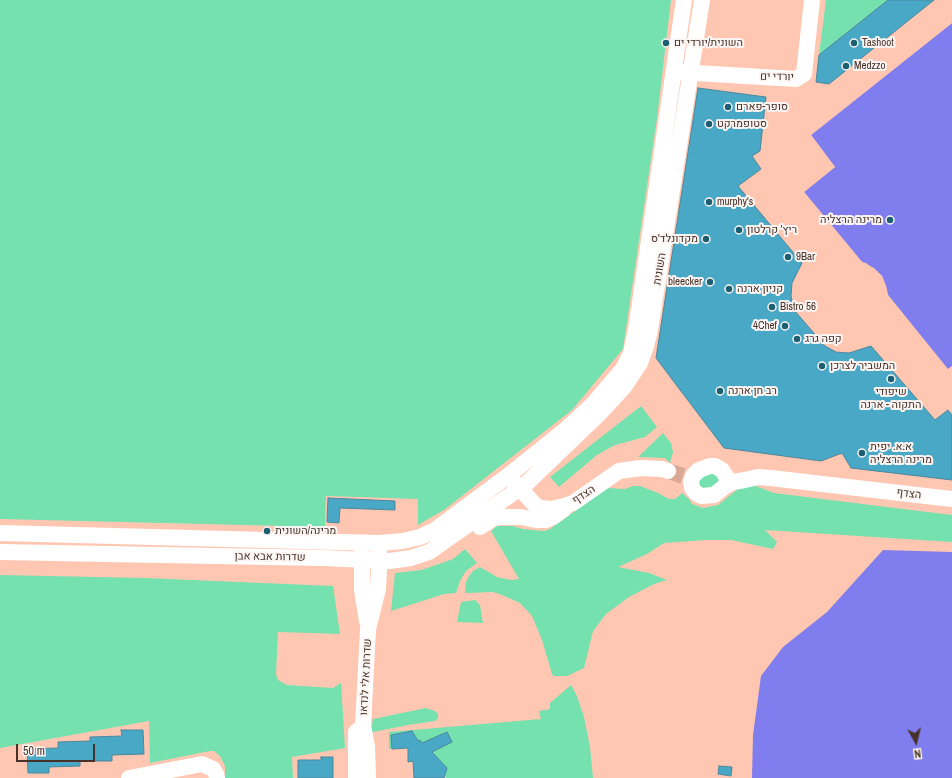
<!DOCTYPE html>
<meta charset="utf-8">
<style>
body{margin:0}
#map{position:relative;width:952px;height:778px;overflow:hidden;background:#ffc7b1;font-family:"Archivo Narrow",sans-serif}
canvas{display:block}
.north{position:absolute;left:896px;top:722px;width:40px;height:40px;-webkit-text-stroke:3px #fbf5f3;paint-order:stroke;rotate:172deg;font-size:11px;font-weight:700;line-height:16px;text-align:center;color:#473128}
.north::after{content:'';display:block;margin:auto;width:14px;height:18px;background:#473128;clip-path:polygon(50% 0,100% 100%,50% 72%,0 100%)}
.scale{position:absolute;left:16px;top:744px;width:79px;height:18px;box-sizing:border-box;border:2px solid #473128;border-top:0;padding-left:5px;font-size:12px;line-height:14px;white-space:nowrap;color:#473128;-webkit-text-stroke:3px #fbf5f3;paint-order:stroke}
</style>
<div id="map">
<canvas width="952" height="778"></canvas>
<div class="north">N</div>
<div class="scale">50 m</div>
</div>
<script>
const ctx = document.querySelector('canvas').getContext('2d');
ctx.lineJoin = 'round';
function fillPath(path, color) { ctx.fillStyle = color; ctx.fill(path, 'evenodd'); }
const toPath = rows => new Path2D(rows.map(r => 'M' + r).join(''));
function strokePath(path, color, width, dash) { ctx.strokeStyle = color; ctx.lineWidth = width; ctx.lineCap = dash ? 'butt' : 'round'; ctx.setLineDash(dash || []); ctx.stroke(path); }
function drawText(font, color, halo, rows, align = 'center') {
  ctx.font = font + ' "Archivo Narrow",Heebo,sans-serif'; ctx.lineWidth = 4; ctx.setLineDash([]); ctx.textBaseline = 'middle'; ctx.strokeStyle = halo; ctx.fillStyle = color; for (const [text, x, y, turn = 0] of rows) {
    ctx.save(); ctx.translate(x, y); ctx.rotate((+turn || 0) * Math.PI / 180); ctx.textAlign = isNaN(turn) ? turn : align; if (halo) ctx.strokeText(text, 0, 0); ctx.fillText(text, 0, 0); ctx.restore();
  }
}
const green = toPath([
 [0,0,671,0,657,118,623,349,572,410,444,510,418,525,418,499,326,496,325,527,0,519],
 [826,0,888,0,819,55],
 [641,406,657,427,645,437,615,445,597,455,559,487,550,477],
 [663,433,671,443,672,448,673,452,670,463,665,458,638,457],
 [713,472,721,478,713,490,699,487,699,477],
 [753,485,774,493,952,515,952,542,765,530,777,542,773,549,731,540,706,540,664,543,647,554,618,567,649,573,667,580,654,584,629,597,606,614,593,631,584,668,567,676,554,676,552,674,542,640,532,616,520,603,502,595,493,592,465,593,466,582,469,576,473,571,480,567,497,577,511,580,519,579,491,531,497,526,513,526,523,529,544,531,550,529,607,488,625,489,633,486,640,486,658,493,669,499,675,499,682,493,689,499,692,504,703,508,718,505,738,489],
 [465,549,477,563,466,571,460,581,456,593,444,594,391,611,395,573,421,570,439,564,453,559],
 [0,575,145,578,333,586,340,634,278,632,276,674,278,680,287,685,333,688,341,683,345,748,292,757,293,778,225,778,225,766,220,756,214,751,210,751,150,763,149,721,0,748],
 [475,600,480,605,483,623,457,622,461,602],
 [571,685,577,696,584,717,590,747,593,778,446,778,445,774,447,768,435,756,433,751,451,742,447,732,422,743,420,740,418,741,411,731,392,735,392,749,389,749,389,732,541,719,539,711,550,709,550,703],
 [426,708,435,711,438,714,438,719,435,721,408,725,373,732,371,731,373,719]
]);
const water = toPath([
 [952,23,952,366,948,370,888,295,886,286,882,276,866,263,862,262,804,192,835,167,811,135],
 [883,550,952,552,952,778,752,778,753,735,761,676,783,647,827,612]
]);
const pier = toPath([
 [952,21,952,23,811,135,835,167,804,192,862,262,874,268,882,276,886,286,888,295,948,369,952,366,952,369,948,372,886,296,885,287,880,277,873,270,861,263,802,192,832,167,809,137,809,134]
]);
const building = toPath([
 [888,0,934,0,829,84,816,82,819,55,888,0],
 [698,88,766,97,760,151,752,156,761,169,738,186,802,263,792,283,791,296,794,310,825,346,836,352,849,353,871,346,935,420,948,410,952,415,952,480,851,468,842,453,821,461,724,448,656,358,698,88],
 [328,498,395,501,395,510,340,508,339,523,327,522,328,498],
 [121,730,143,730,144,754,112,755,112,761,80,761,80,766,49,767,49,773,28,773,27,749,58,748,58,742,90,741,90,737,122,736,121,730],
 [412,731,418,741,420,740,422,743,447,732,452,742,432,752,447,768,444,778,414,778,413,761,408,762,408,748,392,749,391,735,412,731],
 [321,757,333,757,333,778,298,778,298,760,321,760,321,757],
 [719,766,732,767,731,776,718,774,719,766]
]);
const minorTunnel = toPath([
 [668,471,683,476]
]);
const minor = toPath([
 [679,72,796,79,804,74,812,0],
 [710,466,715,466,722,470,727,478,727,482,724,487,714,495,701,496,696,493,692,488,691,482,693,476,699,470,710,466],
 [513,481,536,506,542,508,551,509,564,506,573,503,619,471,641,468,662,469,668,471],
 [725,486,733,482,745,480,758,477,771,478,952,499],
 [480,527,492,519,499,517,521,517,536,520,546,520,553,517,564,509],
 [0,533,379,543,403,541,420,537,435,530,509,475,565,430,593,404,623,369,631,353,636,330,684,0],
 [362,551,362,590,367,621],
 [0,552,323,558,389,561,411,558,429,552,526,484,599,414,624,387,640,363,646,346,650,330,702,0],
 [129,778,202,764,213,769,216,774,217,778],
 [356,778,356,732,363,726],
 [368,778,367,746,363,726,368,629,378,589,379,569,379,549]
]);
const markers = [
 [666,43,4,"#1c5e72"],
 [854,43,4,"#1c5e72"],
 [846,66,4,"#1c5e72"],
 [728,107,4,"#1c5e72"],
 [709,124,4,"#1c5e72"],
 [709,202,4,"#1c5e72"],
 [890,220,4,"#1c5e72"],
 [739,230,4,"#1c5e72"],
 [706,239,4,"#1c5e72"],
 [788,257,4,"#1c5e72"],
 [710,282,4,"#1c5e72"],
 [729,289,4,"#1c5e72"],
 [772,307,4,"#1c5e72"],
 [785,326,4,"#1c5e72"],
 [797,339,4,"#1c5e72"],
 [822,366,4,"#1c5e72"],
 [891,379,4,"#1c5e72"],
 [720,391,4,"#1c5e72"],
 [862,453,4,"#1c5e72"],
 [267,531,4,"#1c5e72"]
];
const poiNames = [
 ["השונית/יורדי ים",674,43],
 ["Tashoot",862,43],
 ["Medzzo",854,66],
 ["סופר-פארם",736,107],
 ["סטופמרקט",717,124],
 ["murphy's",717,202],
 ["מרינה הרצליה",882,220,"right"],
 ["ריץ׳ קרלטון",747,230],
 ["מקדונלד'ס",698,239,"right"],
 ["9Bar",796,257],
 ["bleecker",702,282,"right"],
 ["קניון ארנה",737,289],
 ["Bistro 56",780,307],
 ["4Chef",777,326,"right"],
 ["קפה גרג",805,339],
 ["המשביר לצרכן",830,366],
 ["רב חן ארנה",728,391],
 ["שיפודי",891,392,"center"],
 ["התקוה - ארנה",891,405,"center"],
 ["א.א. יפית",870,447],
 ["מרינה הרצליה",870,460],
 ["מרינה/השונית",275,531]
];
const streetNames = [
 ["יורדי ים",777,77,1],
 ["השונית",660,269,-81],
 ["הצדף",909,494,7],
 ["הצדף",584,495,-33],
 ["שדרות אבא אבן",270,557,1],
 ["שדרות אלי לנדאו",366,677,-87]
];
fillPath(green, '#74e1af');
fillPath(water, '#807dee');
fillPath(pier, '#ffc7b1');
fillPath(building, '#49a8c6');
strokePath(building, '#4a879c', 1);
strokePath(minorTunnel, '#daa996', 16, [16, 8]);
strokePath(minor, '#fff', 16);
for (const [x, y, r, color] of markers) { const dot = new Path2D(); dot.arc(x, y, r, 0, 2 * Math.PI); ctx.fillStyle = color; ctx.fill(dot); strokePath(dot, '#fbf5f3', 1.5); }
drawText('11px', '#473128', '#fbf5f3', poiNames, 'left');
drawText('11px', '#473128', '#fbf5f3', streetNames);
</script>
